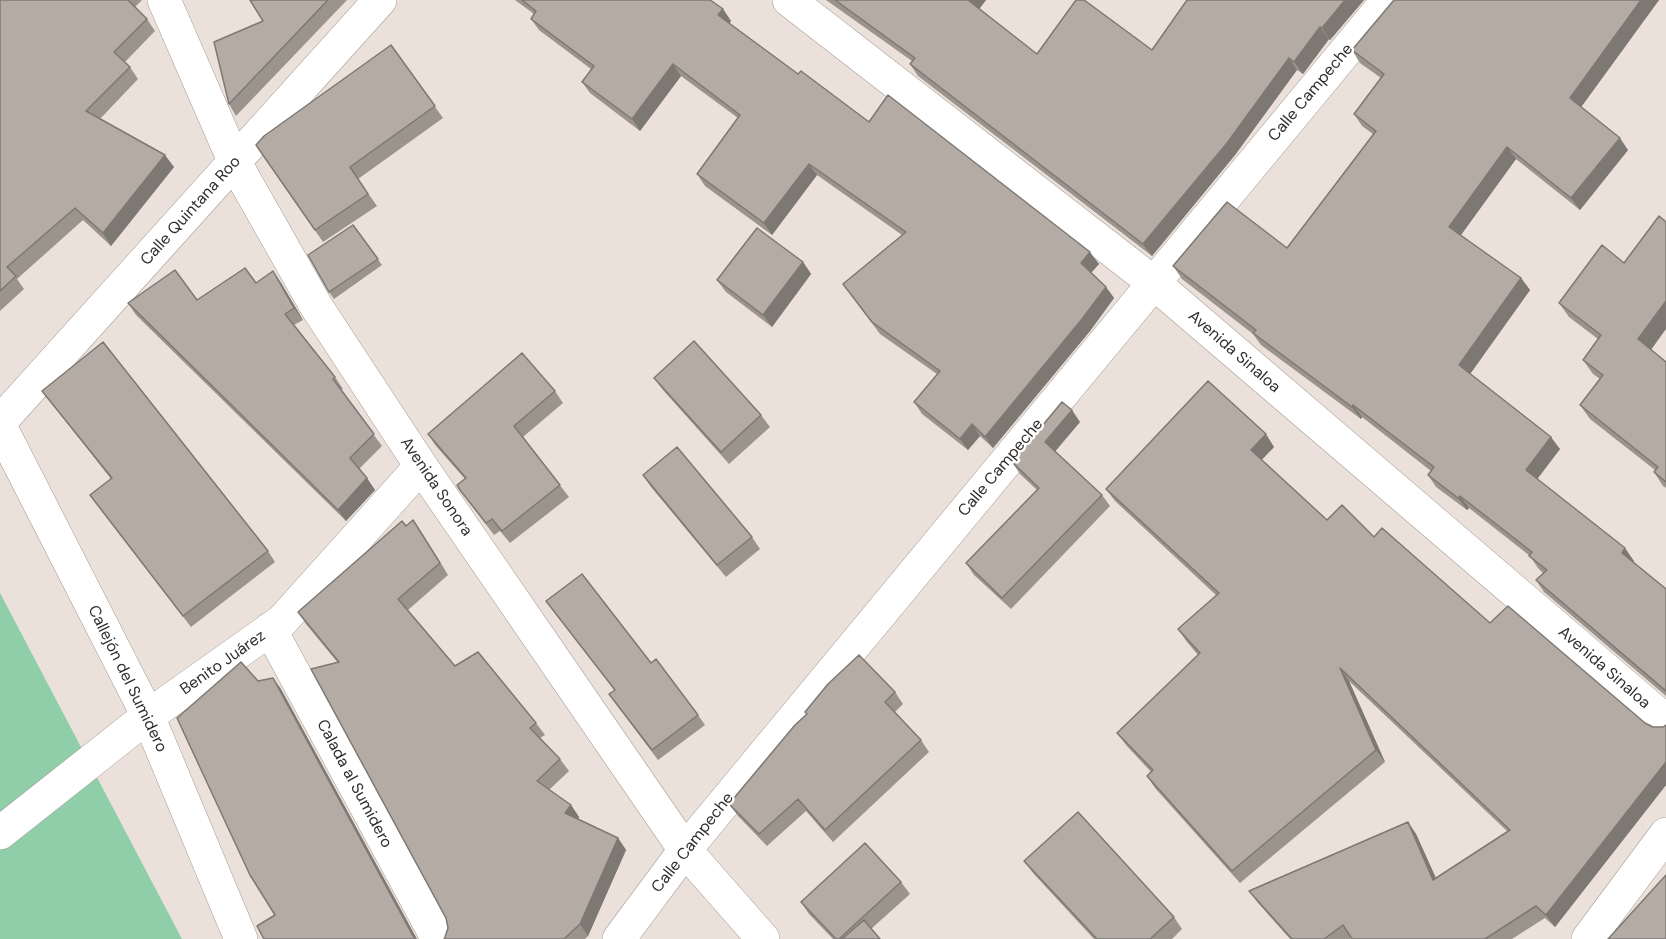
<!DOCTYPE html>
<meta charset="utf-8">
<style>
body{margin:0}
canvas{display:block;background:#ebe1da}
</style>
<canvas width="1666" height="939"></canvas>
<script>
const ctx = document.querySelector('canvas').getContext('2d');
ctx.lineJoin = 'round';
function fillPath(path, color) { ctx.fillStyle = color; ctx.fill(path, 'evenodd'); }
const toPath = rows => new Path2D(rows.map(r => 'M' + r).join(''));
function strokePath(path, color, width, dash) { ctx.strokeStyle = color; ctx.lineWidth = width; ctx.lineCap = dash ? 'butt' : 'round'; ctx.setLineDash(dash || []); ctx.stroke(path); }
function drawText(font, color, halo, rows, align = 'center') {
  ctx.font = font + ' "DM Sans",sans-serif'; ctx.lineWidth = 5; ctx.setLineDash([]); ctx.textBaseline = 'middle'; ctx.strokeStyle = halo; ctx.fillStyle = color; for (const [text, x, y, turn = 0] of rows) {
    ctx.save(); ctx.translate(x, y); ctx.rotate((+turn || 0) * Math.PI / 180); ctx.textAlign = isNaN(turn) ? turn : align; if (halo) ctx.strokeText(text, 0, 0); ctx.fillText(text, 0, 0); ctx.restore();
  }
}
const green = toPath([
 [0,593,182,939,0,939]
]);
const street = toPath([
 [164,0,235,163,316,306,421,466,685,850,763,939],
 [789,0,1154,283,1666,721],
 [0,422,380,0],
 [0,426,148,716,241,939],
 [270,629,438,939],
 [0,833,148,716,282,621,421,466],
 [619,939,685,850,1388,0],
 [1588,939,1666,834]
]);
const wall = toPath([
 [0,0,142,0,135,7,147,19,155,31,125,62,130,67,138,79,100,119,174,167,111,246,83,220,17,279,24,289,0,311],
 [250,0,347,0,236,116,229,104,263,21],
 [515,0,710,0,723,9,731,21,729,23,798,74,869,122,1099,264,1091,273,1106,287,1114,298,1090,331,993,448,980,436,968,450,922,414,914,402,937,374,880,334,843,284,902,235,817,175,772,235,705,186,697,174,738,118,681,76,640,131,590,93,582,82,591,69,539,30,531,19,534,14],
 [826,0,986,0,979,9,1037,54,1152,50,1187,0,1364,0,1330,40,1329,39,1303,74,1297,70,1235,155,1152,256,918,76,910,64,912,61],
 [1394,0,1659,0,1581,107,1628,150,1580,210,1516,159,1461,235,1521,278,1530,290,1470,374,1560,449,1537,479,1634,561,1633,562,1666,589,1666,696,1544,592,1536,580,1543,573,1538,568,1530,556,1469,508,1467,510,1436,487,1428,475,1431,471,1362,417,1361,419,1261,345,1253,334,1182,279,1173,266,1287,248,1373,134,1362,126,1354,114,1381,78,1360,63,1352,50],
 [391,45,443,118,358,179,377,206,323,242,256,145],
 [353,225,382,265,334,299,329,292],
 [803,262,811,274,772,327,726,292,717,280],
 [1624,263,1651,350,1666,362,1666,488,1663,486,1654,472,1655,470,1590,419,1580,405,1600,379,1593,374,1583,360,1598,339,1569,317,1559,303],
 [273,271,281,283,303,320,294,325,335,377,343,389,341,390,382,446,359,469,375,490,346,521,136,315,128,303,197,300,256,283],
 [654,378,761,415,770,427,729,464,663,390],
 [42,391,268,551,275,562,191,627,90,495,111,479],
 [555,391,563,403,523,437,569,497,510,543,500,531,494,535,469,502,460,490,465,479,436,446,428,434],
 [1080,422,1055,451,1102,495,1110,506,1011,609,974,575,966,563,1037,490,1020,474,1012,462],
 [1274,447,1262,460,1327,520,1374,537,1490,623,1645,723,1653,727,1663,727,1666,725,1666,785,1555,927,1545,918,1512,939,1352,939,1351,938,1350,939,1290,939,1258,903,1249,891,1408,822,1416,834,1436,878,1508,832,1349,681,1385,762,1240,883,1155,788,1147,776,1151,772,1126,745,1117,733,1198,655,1187,642,1178,629,1217,596,1115,501,1106,489],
 [643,475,752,537,760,549,726,577,651,487],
 [406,526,421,532,448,575,408,610,455,666,536,723,545,735,540,738,560,759,569,771,549,790,571,805,579,817,578,819,618,838,626,850,588,936,585,939,444,939,445,937,448,928,446,918,338,663,306,624,298,612],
 [546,601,651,663,698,715,705,725,658,760,616,704,615,690],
 [895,692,903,704,895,712,921,740,929,752,833,842,806,811,767,846,738,816,729,804],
 [1024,861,1174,917,1182,929,1172,939,1094,939,1033,873],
 [901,882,910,894,871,929,880,939,833,939,809,914,801,902]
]);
const shadedWall = toPath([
 [968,0,986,0,977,12],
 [1345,0,1364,0,1330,40,1322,28],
 [1641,0,1659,0,1579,110,1570,98],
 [723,9,731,21,727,27,718,15],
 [1320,27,1329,39,1303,74,1294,62],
 [1289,58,1297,70,1235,155,1152,256,1143,244],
 [673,64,681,76,640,131,632,119],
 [1620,138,1628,150,1580,210,1571,198],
 [1507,147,1516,159,1458,239,1449,227],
 [165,155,174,167,111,246,103,233],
 [809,164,817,175,772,235,764,223],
 [1090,252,1099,264,1089,275,1081,263],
 [803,262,811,274,772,327,763,315],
 [273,271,281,283,303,320,294,308],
 [1521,278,1530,290,1468,377,1459,365],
 [1106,287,1114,298,1090,331,993,448,985,437],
 [1666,301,1666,329,1648,354,1638,339],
 [1353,405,1362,417,1361,419,1352,407],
 [1072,410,1080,422,1053,454,1045,442],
 [972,424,980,436,968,450,960,439],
 [1266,434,1274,447,1259,462,1251,450],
 [1551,437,1560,449,1535,482,1526,470],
 [367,478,375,490,346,521,338,510],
 [1460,496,1469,508,1467,510,1458,498],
 [413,520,421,532,448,575,440,563],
 [1625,548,1634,561,1631,565,1622,553],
 [1340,668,1349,681,1385,762,1376,750],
 [273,678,281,689,417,939,415,939],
 [1666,762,1666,785,1555,927,1546,915],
 [571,805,579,817,574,825,565,813],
 [1408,822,1416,834,1442,892,1433,880],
 [618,838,626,850,588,936,580,924]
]);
const building = toPath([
 [0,0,128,0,147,19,114,52,130,67,86,111,165,155,103,233,75,208,7,267,16,276,0,291,0,0],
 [250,0,328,0,229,104,214,42,263,21,250,0],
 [522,0,710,0,723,9,718,15,798,74,801,71,869,122,888,95,1090,252,1081,263,1106,287,1082,319,985,437,972,424,960,439,914,402,940,371,872,322,843,284,906,232,809,164,764,223,697,174,740,115,673,64,632,119,582,82,594,66,531,19,536,11,522,0],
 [835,0,968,0,1037,54,1076,0,1084,0,1152,50,1187,0,1345,0,1322,28,1320,27,1294,62,1289,58,1227,143,1143,244,910,64,915,58,835,0],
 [1394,0,1641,0,1570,98,1620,138,1571,198,1507,147,1449,227,1521,278,1459,365,1551,437,1526,470,1625,548,1622,553,1666,589,1666,691,1536,580,1547,570,1529,556,1532,552,1460,496,1458,498,1428,475,1434,467,1353,405,1352,407,1253,333,1256,330,1173,266,1227,202,1287,248,1376,131,1354,114,1384,74,1352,50,1394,0],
 [391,45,435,106,350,167,368,194,315,230,256,145,264,136,391,45],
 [1659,216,1666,222,1666,301,1638,339,1666,362,1666,482,1654,472,1658,467,1580,405,1603,375,1583,360,1601,335,1559,303,1602,245,1624,263,1659,216],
 [353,225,378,259,329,292,308,255,353,225],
 [757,228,803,262,763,315,717,280,757,228],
 [245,268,256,283,273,271,294,308,285,314,335,377,333,379,374,434,350,458,367,478,338,510,128,303,175,270,197,300,245,268],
 [694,341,761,415,721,452,654,378,694,341],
 [103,342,268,551,183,616,90,495,112,478,42,391,103,342],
 [522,353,555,391,514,426,560,485,502,531,492,519,486,523,460,490,457,485,466,478,428,434,522,353],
 [1208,381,1266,434,1251,450,1327,520,1342,505,1374,537,1382,528,1490,623,1508,606,1645,723,1653,727,1663,727,1666,725,1666,762,1546,915,1536,906,1485,939,1352,939,1343,925,1324,939,1292,939,1249,891,1408,822,1433,880,1510,830,1340,668,1376,750,1232,871,1147,776,1153,770,1117,733,1200,653,1178,629,1219,593,1106,489,1208,381],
 [1062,402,1072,410,1045,442,1102,495,1002,598,966,563,1039,488,1012,462,1062,402],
 [677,447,752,537,717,565,643,475,677,447],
 [413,520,440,563,398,599,455,666,478,652,536,723,530,728,560,759,537,781,571,805,565,813,618,838,580,924,564,939,444,939,445,937,448,928,446,918,311,669,339,662,298,612,402,521,406,526,413,520],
 [582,574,651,663,656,659,698,715,652,750,609,694,615,690,546,601,582,574],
 [859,655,895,692,885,702,921,740,825,830,798,799,759,834,729,804,795,725,807,714,805,712,828,684,859,655],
 [241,662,258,681,273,678,413,936,416,939,264,939,257,926,275,915,250,875,177,718,241,662],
 [1078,812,1174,917,1150,939,1097,939,1024,861,1078,812],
 [865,843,901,882,839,939,836,939,801,902,865,843],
 [1666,875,1666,939,1608,939,1666,875],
 [864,920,880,939,842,939,864,920]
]);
const streetNames = [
 ["Calle Campeche",1311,93,-50],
 ["Calle Quintana Roo",191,211,-48],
 ["Avenida Sinaloa",1234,352,41],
 ["Calle Campeche",1001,468,-50],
 ["Avenida Sonora",436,487,56],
 ["Benito Juárez",223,663,-35],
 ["Avenida Sinaloa",1604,668,41],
 ["Callejón del Sumidero",127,679,64],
 ["Calada al Sumidero",354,784,62],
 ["Calle Campeche",693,843,-52]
];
fillPath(green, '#8fcea9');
strokePath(street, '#a49c94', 34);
strokePath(street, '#fff', 33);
fillPath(wall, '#9b948d');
fillPath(shadedWall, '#7e7873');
fillPath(building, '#b4aca4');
strokePath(building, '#7e7873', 1.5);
drawText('16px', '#322e2b', '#fff', streetNames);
</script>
